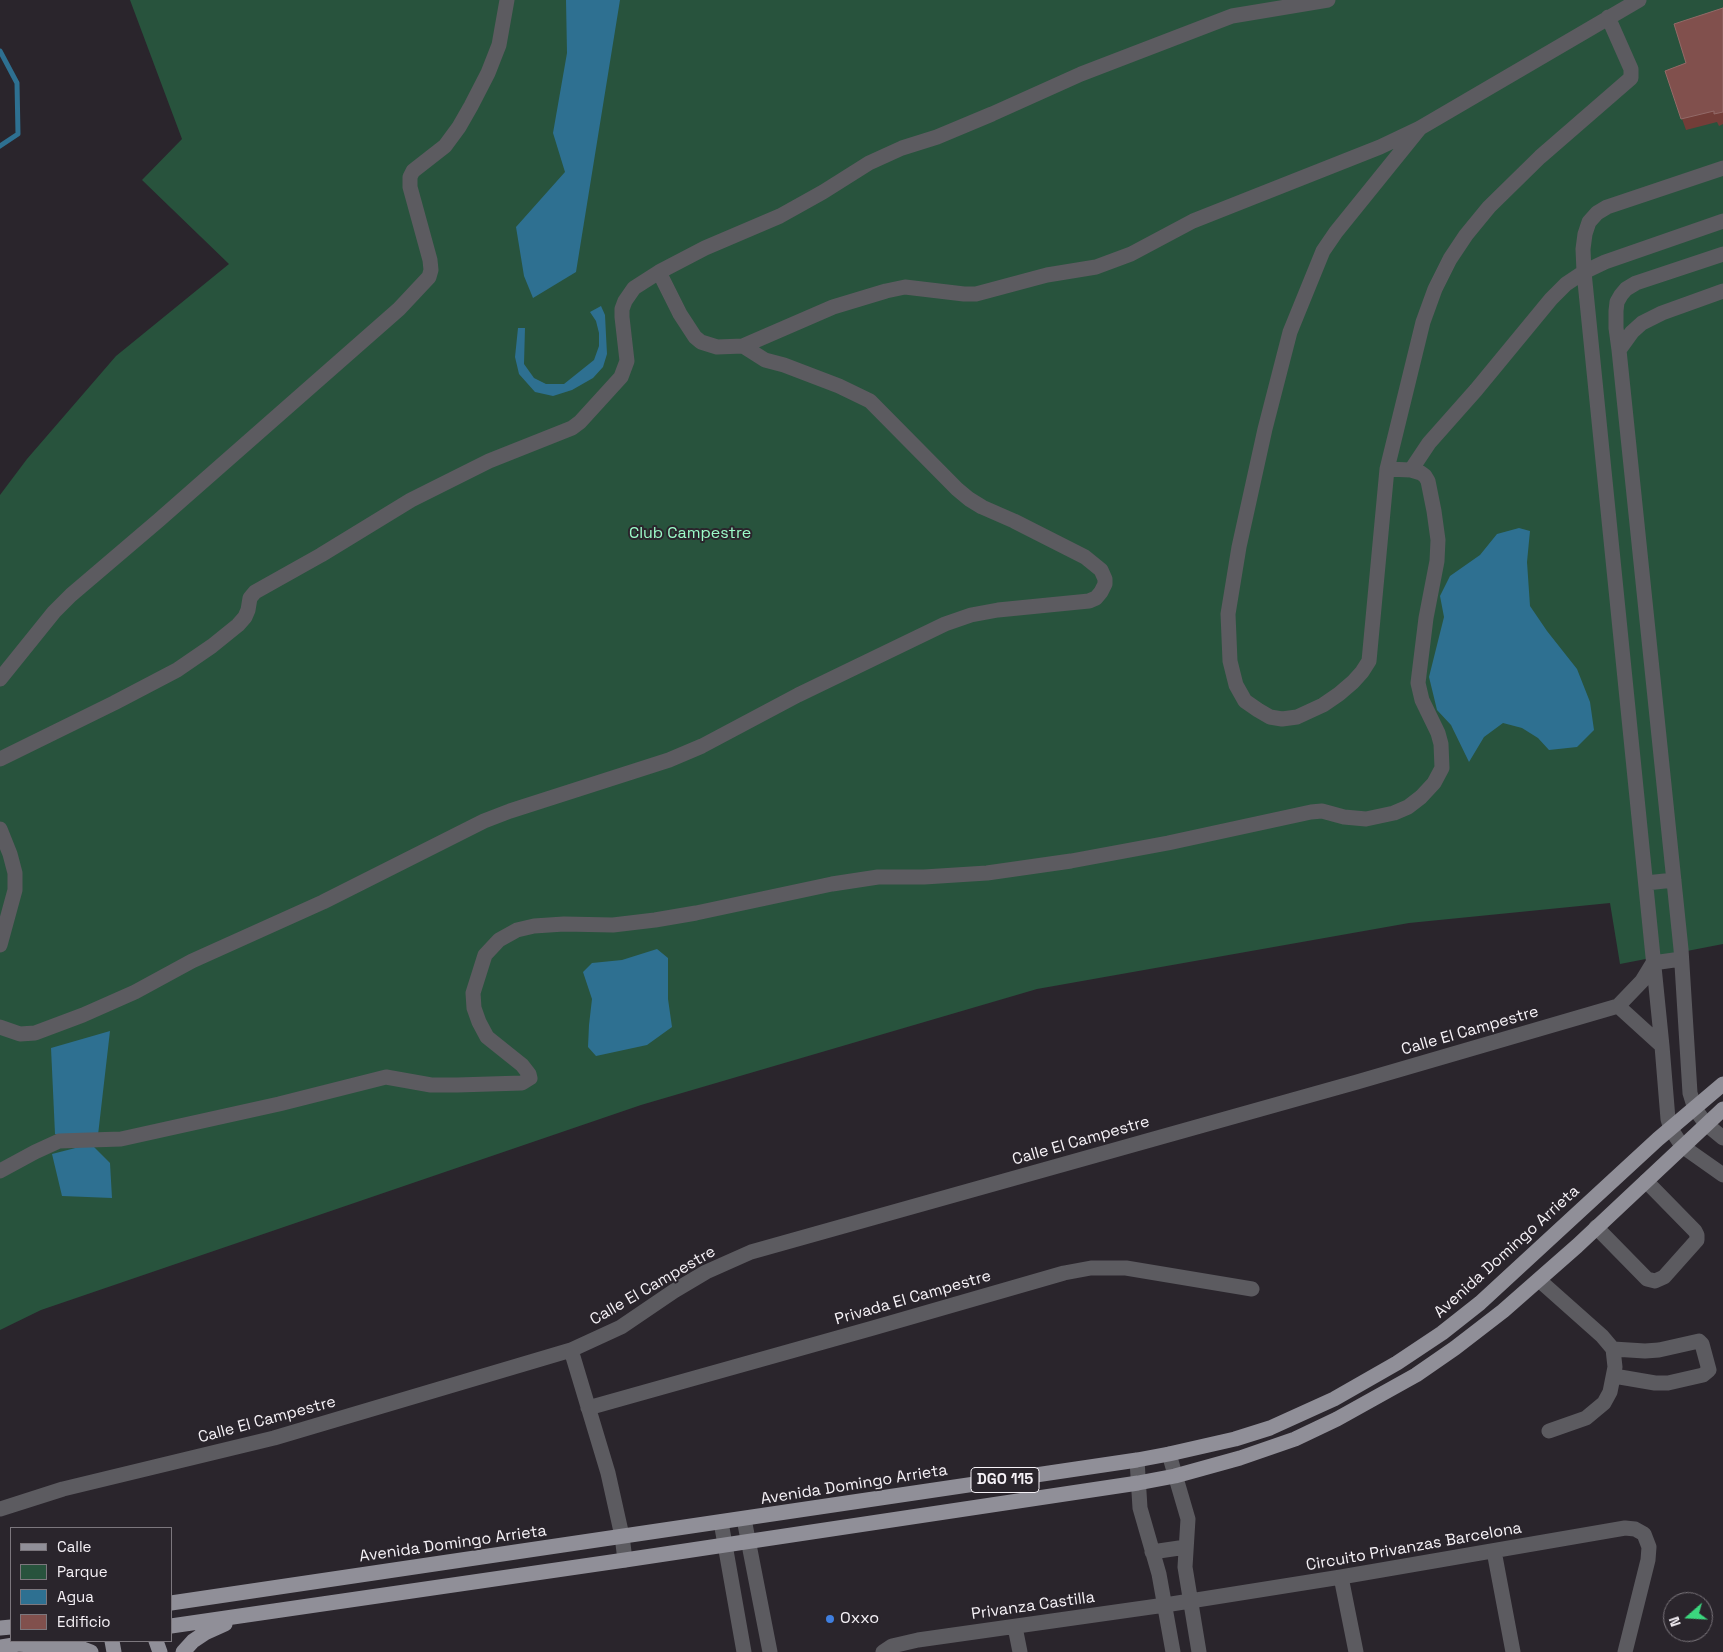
<!DOCTYPE html>
<style>
body{margin:0}
#map{position:relative;width:1723px;height:1652px;overflow:hidden;background:#2a252c;font-family:"Space Grotesk",sans-serif}
canvas{display:block}
.legend{position:absolute;left:10px;top:1527px;width:162px;height:115px;box-sizing:border-box;background:#2a252c;border:1px solid #7c777d;margin:0;padding:6px 9px;list-style:none;font-size:15px;color:#f6f2f7}
.legend li{display:flex;align-items:center;gap:10px;height:25px}
.legend b{width:25px;border:1px solid #7c777d}
.north{position:absolute;left:1663px;top:1592px;width:50px;height:50px;box-sizing:border-box;background:#2a252c;border:1px solid #7c777d;border-radius:50%;rotate:251deg;font-size:14px;font-weight:700;line-height:20px;text-align:center;color:#f6f2f7}
.north::after{content:'';display:block;margin:auto;width:18px;height:22px;background:#3bd77e;clip-path:polygon(50% 0,100% 100%,50% 72%,0 100%)}
</style>
<div id="map">
<canvas width="1723" height="1652"></canvas>
<ul class="legend">
<li><b style="height:6px;background:#908f98"></b>Calle</li>
<li><b style="height:14px;background:#28533d"></b>Parque</li>
<li><b style="height:14px;background:#2e7091"></b>Agua</li>
<li><b style="height:14px;background:#81504d"></b>Edificio</li>
</ul>
<div class="north">N</div>
</div>
<script>
const ctx = document.querySelector('canvas').getContext('2d');
ctx.lineJoin = 'round';
function fillPath(path, color) { ctx.fillStyle = color; ctx.fill(path, 'evenodd'); }
const toPath = rows => new Path2D(rows.map(r => 'M' + r).join(''));
function strokePath(path, color, width, dash) { ctx.strokeStyle = color; ctx.lineWidth = width; ctx.lineCap = dash ? 'butt' : 'round'; ctx.setLineDash(dash || []); ctx.stroke(path); }
function drawText(font, color, halo, rows, align = 'center') {
  ctx.font = font + ' "Space Grotesk",sans-serif'; ctx.lineWidth = 4; ctx.setLineDash([]); ctx.textBaseline = 'middle'; ctx.strokeStyle = halo; ctx.fillStyle = color; for (const [text, x, y, turn = 0] of rows) {
    ctx.save(); ctx.translate(x, y); ctx.rotate((+turn || 0) * Math.PI / 180); ctx.textAlign = isNaN(turn) ? turn : align; if (halo) ctx.strokeText(text, 0, 0); ctx.fillText(text, 0, 0); ctx.restore();
  }
}
const green = toPath([
 [130,0,1723,0,1723,944,1620,964,1610,903,1409,923,1037,989,641,1105,41,1310,0,1330,0,495,27,459,116,356,229,264,142,180,182,139]
]);
const water = toPath([
 [566,0,620,0,576,272,533,298,524,276,516,227,565,172,553,133,567,53],
 [601,306,605,315,606,335,607,354,603,367,593,378,572,390,553,396,535,392,519,374,515,357,518,328,525,328,524,364,534,378,546,384,564,384,594,360,599,346,599,333,596,321,590,312],
 [1519,528,1530,531,1527,562,1530,606,1547,631,1577,669,1590,702,1594,730,1577,747,1549,750,1538,738,1522,728,1503,723,1484,737,1469,762,1451,725,1437,710,1429,677,1444,617,1440,596,1450,576,1480,555,1497,534],
 [657,949,668,958,668,999,672,1027,647,1045,596,1056,588,1047,589,1025,592,999,583,972,592,963,622,960],
 [110,1031,98,1135,55,1134,51,1048],
 [91,1144,110,1163,112,1198,62,1196,52,1154]
]);
const stream = toPath([
 [0,51,17,83,18,134,0,146]
]);
const minor = toPath([
 [1420,128,1336,232,1323,251,1290,332,1265,429,1239,547,1228,614,1230,661,1236,685,1245,701,1258,710,1270,717,1282,719,1297,717,1323,705,1339,694,1353,682,1362,672,1369,661,1387,469,1423,322,1435,289,1450,259,1466,235,1489,207,1540,157,1631,78,1631,69,1608,17],
 [1723,168,1607,207,1597,213,1589,222,1585,234,1583,249,1584,272,1662,1046,1668,1119,1671,1129,1682,1146,1723,1175],
 [659,272,680,314,695,337,701,342,717,347,743,346,833,307,886,291,905,287,964,294,976,294,1047,275,1096,267,1131,254,1193,221,1380,147,1420,128,1639,0],
 [1723,291,1662,313,1642,323,1632,332,1619,350,1681,949,1690,1093,1695,1109,1706,1124,1723,1138],
 [1619,350,1616,328,1616,311,1617,302,1621,295,1626,289,1636,283,1723,254],
 [1411,470,1429,443,1476,390,1551,299,1566,284,1584,272,1605,262,1723,221],
 [0,679,54,612,71,595,159,520,399,309,429,277,431,270,430,260,410,187,410,177,413,171,445,146,459,127,471,106,488,73,499,45,507,0],
 [0,759,114,703,177,670,212,646,238,625,245,617,248,610,250,598,255,592,321,555,411,500,489,461,572,428,580,422,621,377,627,361,622,317,622,309,625,301,634,288,659,272,705,248,780,216,823,192,869,163,902,148,937,137,992,114,1081,74,1232,16,1328,0],
 [0,829,10,854,15,873,15,890,0,945],
 [1646,883,1674,880],
 [1653,963,1681,959],
 [1618,1006,1662,1046],
 [0,1027,20,1034,35,1033,83,1015,135,992,192,961,323,902,484,821,510,811,669,760,702,746,798,695,945,624,971,615,998,610,1089,601,1096,598,1101,592,1105,584,1105,579,1101,570,1085,557,1014,521,982,507,969,499,957,489,870,401,839,386,784,365,765,360,743,346],
 [0,1171,35,1152,59,1141,121,1139,279,1104,386,1077,431,1085,457,1085,522,1083,530,1078,529,1074,522,1065,487,1037,479,1022,474,1008,473,993,485,955,499,940,517,930,534,926,564,924,613,925,655,920,696,913,832,884,878,877,924,877,987,873,1071,861,1168,843,1311,812,1322,811,1344,817,1366,819,1394,813,1408,807,1421,797,1434,783,1442,768,1441,744,1438,733,1422,700,1418,683,1426,618,1437,561,1438,540,1434,511,1428,481,1425,476,1421,473,1411,470,1387,469],
 [1596,1227,1647,1279,1655,1281,1664,1277,1697,1240,1697,1235,1695,1231,1646,1181],
 [1539,1280,1602,1336,1613,1349,1615,1367,1610,1392,1604,1403,1586,1418,1549,1431],
 [1613,1349,1645,1351,1659,1350,1699,1341,1702,1344,1709,1370,1703,1375,1668,1383,1655,1383,1614,1376],
 [571,1350,608,1473,622,1536,625,1560],
 [588,1408,873,1328,1064,1273,1091,1268,1126,1268,1252,1289],
 [1169,1454,1188,1519,1185,1567,1199,1652],
 [1137,1460,1140,1508,1159,1574,1173,1652],
 [0,1509,63,1489,274,1438,571,1350,621,1327,674,1291,706,1272,751,1252,1357,1082,1618,1006,1642,981,1653,963],
 [744,1519,770,1652],
 [721,1522,744,1652],
 [1494,1551,1513,1652],
 [1152,1552,1186,1547],
 [1341,1577,1356,1652],
 [1015,1627,1020,1652],
 [883,1652,892,1646,918,1640,1165,1605,1341,1577,1625,1528,1635,1529,1644,1534,1649,1547,1648,1560,1625,1652]
]);
const major = toPath([
 [171,1603,1137,1460,1169,1454,1235,1439,1270,1428,1334,1399,1397,1363,1442,1333,1480,1303,1658,1139,1723,1084],
 [171,1626,625,1560,1138,1483,1175,1476,1240,1458,1295,1439,1337,1419,1416,1375,1455,1348,1503,1311,1577,1246,1723,1109],
 [0,1628,11,1627],
 [112,1641,114,1652],
 [156,1641,160,1652],
 [16,1644,64,1647,83,1649,91,1652],
 [0,1647,26,1643],
 [183,1652,193,1641,205,1633,225,1624]
]);
const wall = toPath([
 [1723,8,1723,124,1719,126,1717,122,1686,130,1665,71,1686,63]
]);
const building = toPath([
 [1723,8,1723,112,1714,114,1714,111,1681,119,1665,71,1686,63,1674,24,1723,8]
]);
const markers = [
 [830,1619,5,"#3f7fe0"]
];
const shields = [
 [1005,1480,68]
];
const shieldNames = [
 ["DGO 115",1005,1480]
];
const parkNames = [
 ["Club Campestre",690,534]
];
const streetNames = [
 ["Calle El Campestre",1470,1031,-16],
 ["Calle El Campestre",1081,1141,-16],
 ["Avenida Domingo Arrieta",1507,1252,-42],
 ["Calle El Campestre",653,1286,-30],
 ["Privada El Campestre",913,1298,-16],
 ["Calle El Campestre",267,1420,-15],
 ["Avenida Domingo Arrieta",854,1485,-9],
 ["Avenida Domingo Arrieta",453,1544,-8],
 ["Circuito Privanzas Barcelona",1414,1547,-10],
 ["Privanza Castilla",1033,1606,-8]
];
const poiNames = [
 ["Oxxo",840,1619]
];
fillPath(green, '#28533d');
fillPath(water, '#2e7091');
strokePath(stream, '#2e7091', 5);
strokePath(minor, '#5c5b60', 15);
strokePath(major, '#908f98', 15);
fillPath(wall, '#733d38');
fillPath(building, '#81504d');
strokePath(building, '#936a68', 1);
for (const [x, y, r, color] of markers) { const dot = new Path2D(); dot.arc(x, y, r, 0, 2 * Math.PI); ctx.fillStyle = color; ctx.fill(dot); strokePath(dot, '#2a252c', 2); }
for (const [x, y, w] of shields) { const box = new Path2D(); box.roundRect(x - w / 2, y - 12.5, w, 25, 4); ctx.fillStyle = '#2a252c'; ctx.fill(box); strokePath(box, '#f6f2f7', 1); }
drawText('bold 15px', '#f6f2f7', null, shieldNames);
drawText('16px', '#9cfbc9', '#2a252c', parkNames);
drawText('16px', '#f6f2f7', '#2a252c', streetNames);
drawText('16px', '#f6f2f7', '#2a252c', poiNames, 'left');
</script>
